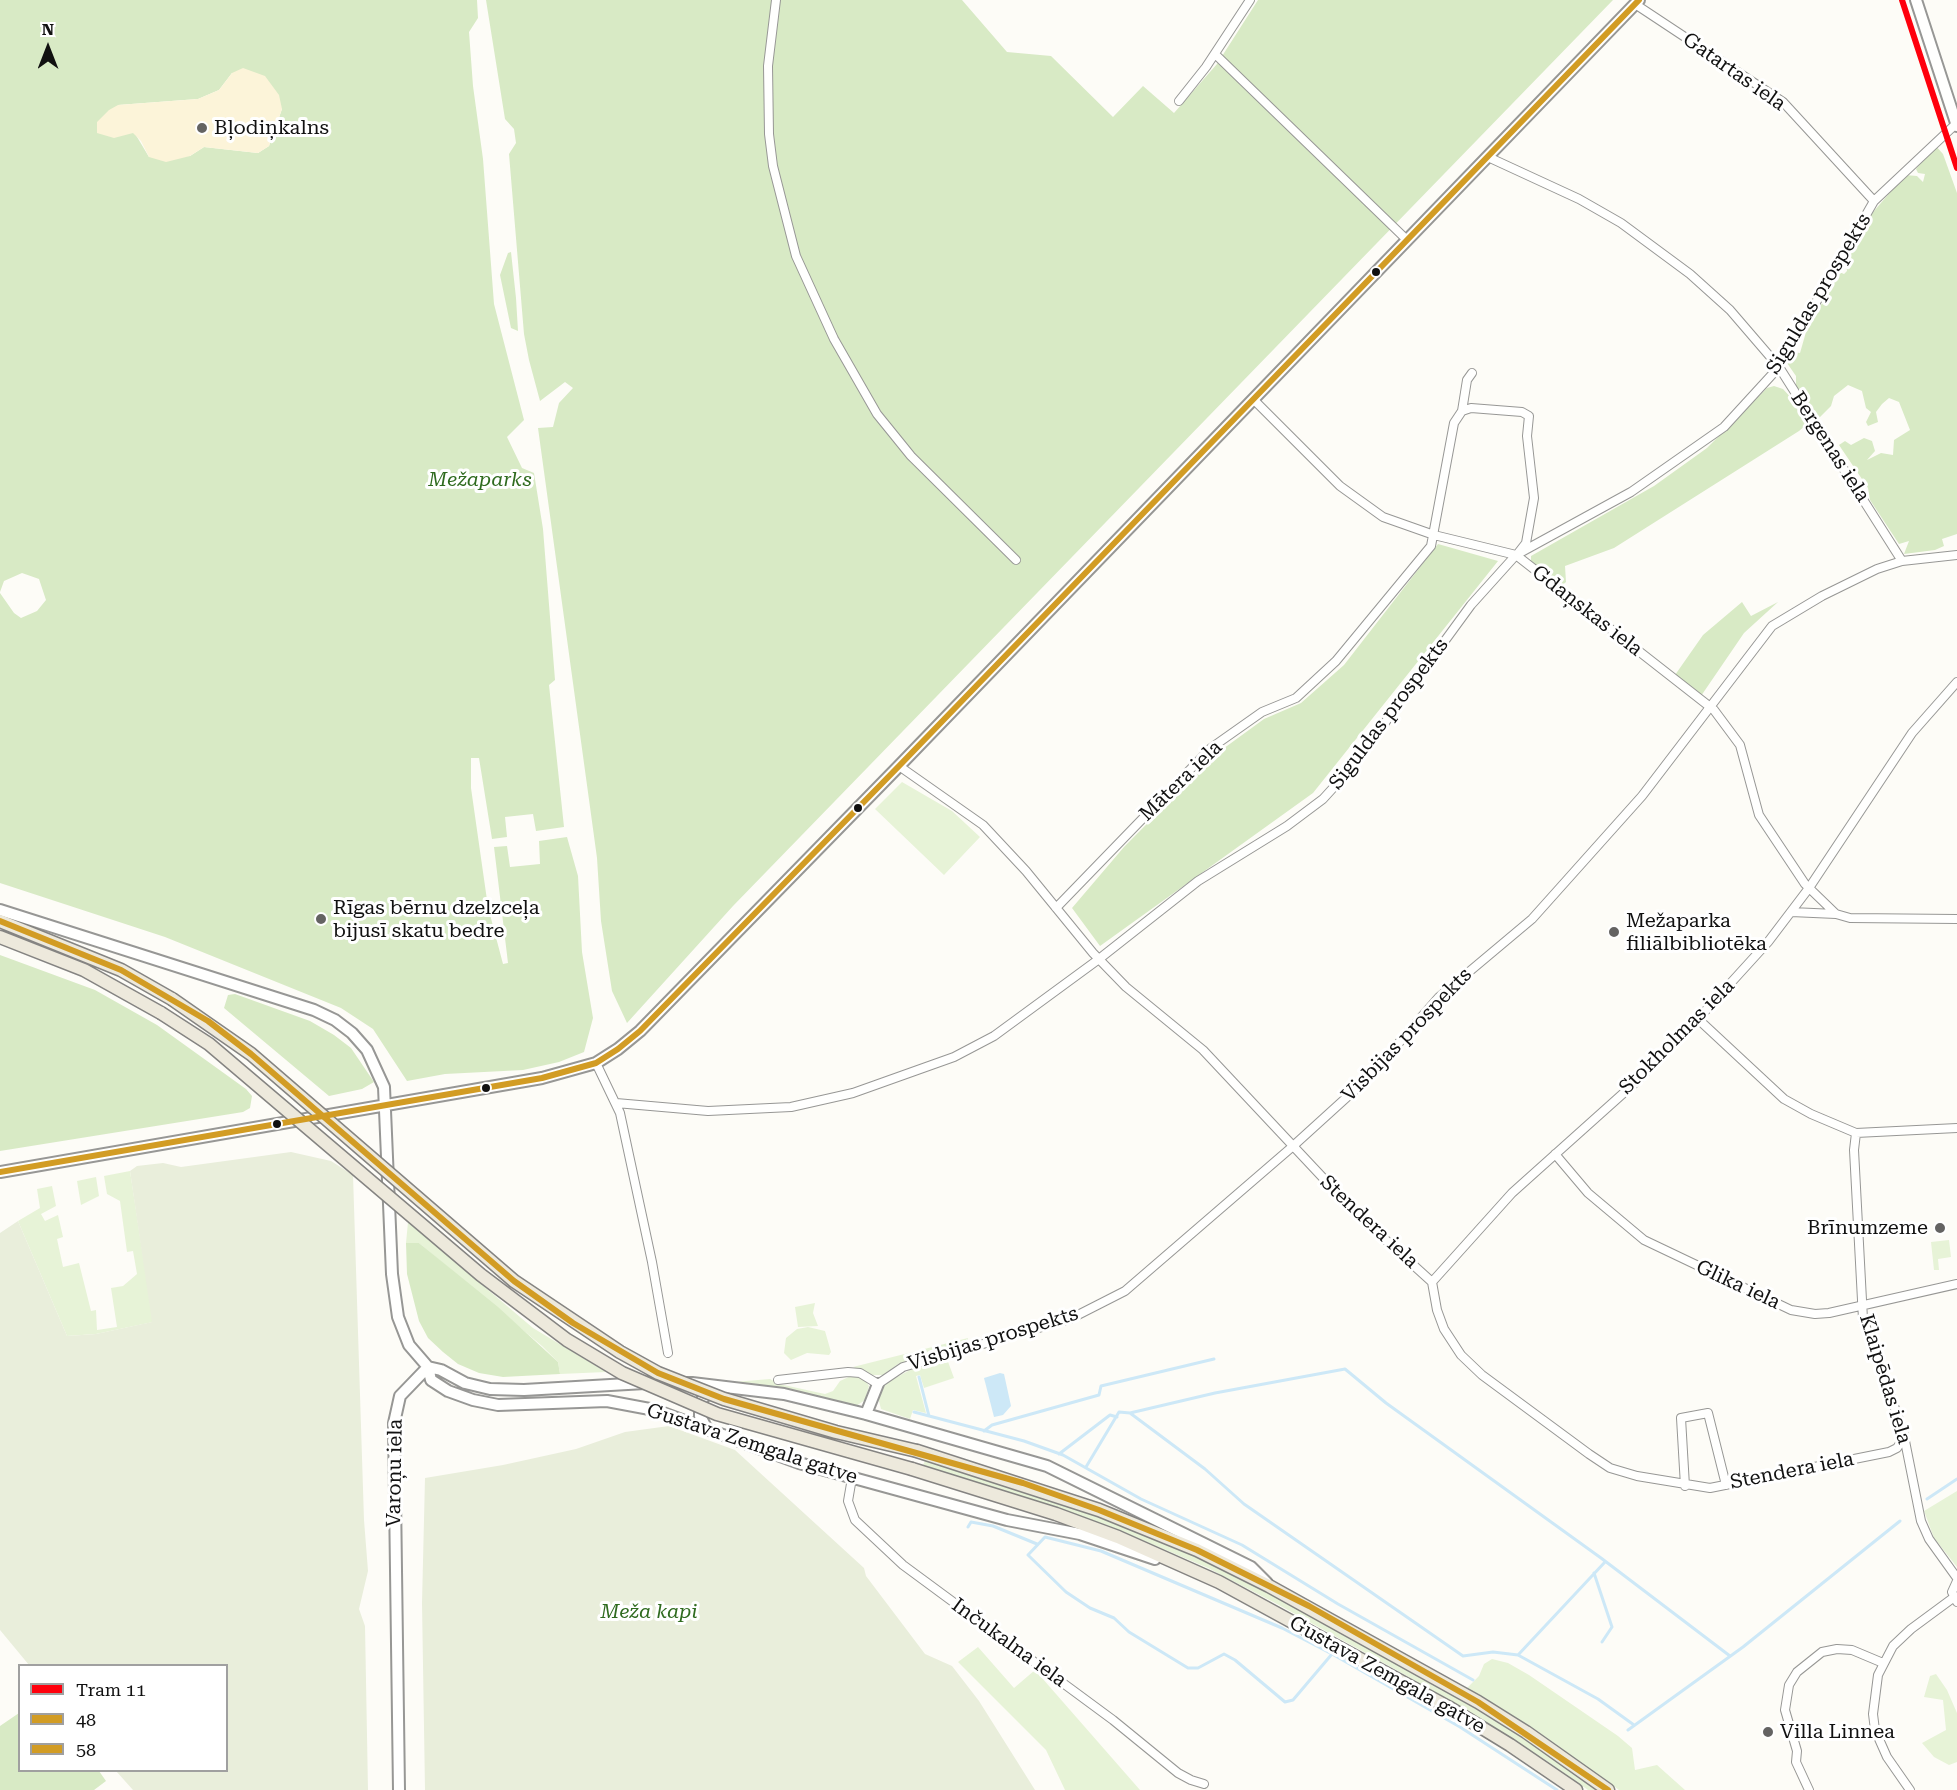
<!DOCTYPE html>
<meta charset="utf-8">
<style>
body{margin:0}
#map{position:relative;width:1957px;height:1790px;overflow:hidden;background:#fdfcf7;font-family:"Roboto Serif",serif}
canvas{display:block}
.legend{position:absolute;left:18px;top:1664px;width:210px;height:108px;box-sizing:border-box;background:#fff;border:2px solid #a0a0a0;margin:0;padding:8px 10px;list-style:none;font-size:18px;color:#111}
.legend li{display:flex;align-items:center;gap:12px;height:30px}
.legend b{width:30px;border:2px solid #a0a0a0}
.north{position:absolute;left:18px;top:18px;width:60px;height:60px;-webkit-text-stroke:4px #fff;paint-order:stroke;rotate:0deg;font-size:16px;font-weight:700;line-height:24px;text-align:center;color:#111}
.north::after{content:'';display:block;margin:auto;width:21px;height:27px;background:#111;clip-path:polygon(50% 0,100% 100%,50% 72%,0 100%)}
</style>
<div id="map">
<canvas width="1957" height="1790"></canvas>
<ul class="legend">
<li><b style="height:8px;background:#ff000c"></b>Tram 11</li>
<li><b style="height:8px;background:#d29c24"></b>48</li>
<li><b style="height:8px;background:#d29c24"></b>58</li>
</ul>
<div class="north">N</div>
</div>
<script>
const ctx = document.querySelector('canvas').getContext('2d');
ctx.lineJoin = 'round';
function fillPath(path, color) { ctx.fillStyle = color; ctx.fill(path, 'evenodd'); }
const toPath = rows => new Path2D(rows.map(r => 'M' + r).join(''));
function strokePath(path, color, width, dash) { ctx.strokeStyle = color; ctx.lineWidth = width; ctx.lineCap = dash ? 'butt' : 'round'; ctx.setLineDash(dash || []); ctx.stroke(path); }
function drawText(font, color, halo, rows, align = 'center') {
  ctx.font = font + ' "Roboto Serif",serif'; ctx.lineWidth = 6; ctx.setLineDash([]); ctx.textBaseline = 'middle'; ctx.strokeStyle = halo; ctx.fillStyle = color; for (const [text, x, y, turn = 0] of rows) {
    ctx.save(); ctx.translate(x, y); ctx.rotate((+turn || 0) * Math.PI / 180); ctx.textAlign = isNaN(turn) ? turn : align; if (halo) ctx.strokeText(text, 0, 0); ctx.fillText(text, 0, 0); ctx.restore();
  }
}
const green = toPath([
 [902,782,952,811,980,837,944,875,875,809],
 [130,1171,153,1322,96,1334,67,1336,18,1221,40,1208,37,1189,52,1186,56,1206,41,1214,45,1221,58,1215,63,1237,57,1239,63,1267,79,1263,91,1311,96,1310,97,1330,117,1327,111,1288,123,1286,137,1274,133,1251,127,1252,120,1201,107,1194,104,1176],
 [96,1177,99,1196,81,1205,77,1181],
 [408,1222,533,1328,606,1372,560,1374,558,1362,542,1346,419,1243,406,1243],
 [1949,1240,1951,1257,1938,1259,1939,1270,1934,1270,1931,1242],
 [815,1303,813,1313,818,1326,798,1327,795,1307],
 [808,1327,825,1331,831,1352,829,1355,807,1353,791,1360,784,1353,786,1338,797,1329],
 [968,1338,967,1343,898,1364,883,1375,873,1375,853,1367],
 [947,1359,954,1378,924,1388,920,1375,916,1376,926,1413,913,1410,910,1419,881,1409,878,1397,886,1383,910,1370],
 [853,1375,865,1380,869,1386,865,1400,856,1406,781,1388,734,1382,770,1379,779,1384,825,1394,833,1391,840,1381],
 [925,1461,1084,1510,1198,1557,1260,1587,1501,1723,1599,1790,1588,1790,1547,1761,1409,1677,1277,1604,1208,1568,1107,1525,923,1465],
 [1957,1491,1957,1567,1934,1538,1924,1511],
 [978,1647,1014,1688,1035,1670,1140,1790,1065,1790,1046,1750,958,1662],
 [1492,1659,1508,1663,1529,1675,1618,1736,1632,1748,1635,1770,1657,1765,1685,1790,1619,1790,1537,1731,1467,1688,1479,1676,1484,1664],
 [1936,1674,1947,1690,1957,1713,1957,1762,1949,1765,1934,1757,1922,1743,1946,1730,1943,1700,1924,1697,1930,1676]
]);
const forest = toPath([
 [0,0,477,0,478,18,469,32,473,86,483,159,494,304,524,420,507,437,522,468,534,473,543,529,555,680,549,685,564,827,536,831,533,814,505,817,507,837,492,839,479,758,471,758,471,788,488,907,503,964,508,963,494,847,507,846,510,867,540,864,539,841,567,837,578,876,582,952,593,1018,584,1052,559,1062,523,1070,445,1074,407,1081,373,1029,341,1008,165,937,0,883,0,593,14,613,21,618,37,611,46,600,39,579,22,573,4,581,0,592],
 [232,73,282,109,269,146,258,153,204,147,190,156,149,157,118,105,198,99,219,90],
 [486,0,962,0,1007,52,1051,56,1113,117,1143,86,1174,113,1217,64,1258,0,1613,0,733,906,627,1023,612,991,601,921,597,858,538,428,553,427,559,403,573,388,565,382,540,401,529,360,524,334,509,154,516,143,514,129,505,119],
 [1935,145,1943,154,1957,193,1957,534,1942,539,1944,546,1935,550,1904,554,1909,541,1899,544,1870,500,1868,488,1839,445,1845,441,1851,445,1864,438,1872,441,1875,451,1867,460,1881,453,1893,455,1894,440,1910,430,1899,402,1889,398,1882,404,1876,412,1878,422,1868,426,1866,422,1871,412,1866,408,1862,391,1848,385,1834,396,1831,406,1817,420,1796,386,1796,376,1787,363,1792,352,1800,353,1808,325,1826,297,1837,271,1844,274,1847,271,1846,260,1868,218,1905,175,1917,176,1923,182,1925,174,1918,173,1916,169],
 [511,252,516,298,518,331,511,328,500,275,508,253],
 [1774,386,1783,389,1794,401,1806,425,1799,431,1614,548,1565,566,1566,582,1560,587,1531,563,1531,556,1654,486,1707,448,1767,388],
 [1438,544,1498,561,1313,793,1100,946,1072,908,1124,847,1216,754,1264,719,1301,703,1344,665],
 [1742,602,1751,616,1778,602,1744,633,1701,696,1675,675,1703,635],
 [0,955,95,990,157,1025,246,1089,252,1096,250,1108,243,1112,0,1151],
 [235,994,310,1021,334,1035,351,1048,374,1082,362,1089,329,1096,224,1008,228,995],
 [406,1243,419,1243,498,1307,558,1362,560,1374,503,1377,479,1373,458,1364,443,1352,428,1338,419,1321,407,1274],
 [19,1713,20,1770,99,1771,106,1781,94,1790,0,1790,0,1726]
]);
const sand = toPath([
 [243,68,265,76,279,95,282,109,269,146,258,153,204,147,190,156,166,162,149,157,141,141,133,133,114,138,97,133,97,122,109,110,118,105,198,99,219,90,232,73]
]);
const cemetery = toPath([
 [291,1152,331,1161,353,1175,364,1520,368,1571,359,1609,365,1626,368,1790,133,1790,116,1771,226,1770,226,1666,29,1665,0,1630,0,1233,18,1221,67,1336,96,1334,152,1322,130,1171,137,1166,163,1163,181,1167],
 [669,1426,735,1450,864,1568,866,1576,925,1654,952,1666,979,1701,1035,1790,425,1790,422,1603,425,1478,503,1465,576,1449,625,1432]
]);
const water = toPath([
 [1000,1373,1004,1374,1011,1406,1003,1415,994,1417,984,1378]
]);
const stream = toPath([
 [919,1377,929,1416],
 [914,1412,1024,1441,1063,1455,1141,1499,1242,1545,1338,1604,1473,1680],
 [1130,1413,1215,1393,1345,1369,1386,1403,1601,1558,1730,1656],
 [984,1431,992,1425,1099,1395,1101,1386,1214,1359],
 [1059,1454,1110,1415,1117,1417],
 [1086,1467,1119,1412,1130,1413,1205,1469,1244,1504,1463,1656,1493,1652,1518,1655,1598,1699,1634,1725],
 [1927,1499,1957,1479],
 [968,1527,971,1522,993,1526,1037,1544],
 [1594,1573,1612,1627,1602,1642],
 [1332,1654,1293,1700,1285,1702,1235,1660,1224,1654,1198,1668,1188,1668,1129,1632,1114,1618,1090,1608,1066,1592,1028,1555,1045,1537,1101,1551,1282,1628,1332,1654,1460,1727,1557,1790],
 [1518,1655,1605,1562],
 [1628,1730,1743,1647,1900,1521]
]);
const minor = toPath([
 [776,0,768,66,769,134,773,166,796,256,834,339,877,414,911,456,1016,560],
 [1635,4,1783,102,1874,201],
 [1215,54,1407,240],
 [1179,101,1206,67,1250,0],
 [1488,157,1579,199,1621,223,1690,274,1730,310,1779,367,1902,561],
 [1253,399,1340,486,1383,517,1434,535,1516,555,1714,710,1740,745,1759,815,1805,884,1836,914,1850,918,1957,919],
 [1462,411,1467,380,1472,373],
 [899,766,983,825,1026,871,1093,953,1126,987,1203,1050,1356,1213,1432,1282,1437,1310,1444,1329,1461,1355,1482,1375,1589,1454,1610,1468,1637,1476,1710,1488,1889,1452,1897,1448,1903,1439],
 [1056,908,1211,748,1262,712,1296,698,1336,661,1431,546,1454,423,1462,411,1471,408,1522,412,1529,416,1527,436,1534,498,1526,543,1519,552],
 [1791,912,1836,914],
 [1698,1019,1784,1099,1811,1114,1856,1133,1957,1128],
 [596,1063,620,1113,652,1262,668,1353],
 [616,1103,708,1111,791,1107,853,1093,954,1057,994,1036,1099,959,1198,881,1287,826,1323,799,1354,765,1471,605,1516,555,1631,492,1724,427,1779,367,1874,201,1957,123],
 [1856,1133,1854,1150,1863,1319,1903,1431,1921,1521,1929,1539,1957,1578],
 [1555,1154,1588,1193,1644,1240,1791,1310,1815,1314,1829,1313,1957,1284],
 [1432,1282,1512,1193,1637,1081,1698,1019,1768,942,1809,888,1912,733,1957,682],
 [778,1380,848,1372,860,1373,878,1384,903,1367,1070,1319,1125,1291,1292,1147,1368,1078,1439,997,1532,919,1642,796,1772,626,1822,596,1877,569,1902,561,1957,555],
 [852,1478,848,1501,855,1520,903,1565,1113,1720,1178,1773,1191,1780,1204,1784],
 [1685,1486,1681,1418,1708,1413,1726,1485],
 [1957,1581,1952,1592,1957,1602],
 [1809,1790,1796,1762,1797,1751,1785,1710,1789,1685,1797,1672,1822,1652,1837,1649,1852,1650,1883,1663],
 [1910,1790,1887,1757,1875,1730,1873,1714,1878,1675,1893,1646,1911,1629,1953,1598]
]);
const tertiary = toPath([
 [1916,0,1957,126],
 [0,910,314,1010,335,1020,352,1033,367,1050,384,1087,392,1274,398,1317,409,1345,428,1367,431,1380,448,1391,473,1400,498,1405,607,1401,655,1410,799,1463,1007,1520,1080,1534,1155,1559],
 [0,1172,542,1078,596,1063,618,1049,640,1031,899,766,1639,0],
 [428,1367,441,1370,465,1383,490,1389,524,1390,645,1383,692,1383,784,1394,866,1414,1047,1466,1251,1567,1267,1583],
 [866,1414,878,1384],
 [707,1429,700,1416,700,1403,711,1387],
 [399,1790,394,1423,400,1396,428,1367]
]);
const primary = toPath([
 [0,921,121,970,172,999],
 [0,937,84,970,161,1013],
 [917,1451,1099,1510,1197,1550,1269,1586,1478,1702,1526,1732,1608,1790],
 [912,1469,1056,1514,1118,1537,1219,1582,1448,1707,1510,1745,1576,1790]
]);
const primaryBridge = toPath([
 [172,999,251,1054,514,1281,620,1352,658,1373,724,1399,836,1432,917,1451],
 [161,1013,209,1044,481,1275,567,1340,622,1373,717,1414,912,1469]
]);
const bus1 = toPath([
 [0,1172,542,1078,596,1063,618,1049,640,1031,899,766,1639,0]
]);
const bus2 = toPath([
 [0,921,121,970,208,1021,251,1054,514,1281,573,1323,658,1373,724,1399,1023,1483,1099,1510,1197,1550,1309,1606,1478,1702,1608,1790]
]);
const tram1 = toPath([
 [1902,0,1957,168]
]);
const markers = [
 [202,128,6,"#646362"],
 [1376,272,5,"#111"],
 [858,808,5,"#111"],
 [321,919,6,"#646362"],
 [1614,932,6,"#646362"],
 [486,1088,5,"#111"],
 [277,1124,5,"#111"],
 [1940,1228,6,"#646362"],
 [1768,1732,6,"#646362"]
];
const streetNames = [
 ["Gatartas iela",1734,72,35],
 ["Siguldas prospekts",1819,294,-59],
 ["Bergenas iela",1830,447,57],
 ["Gdaņskas iela",1587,611,38],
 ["Siguldas prospekts",1389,714,-53],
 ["Mātera iela",1181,781,-44],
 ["Visbijas prospekts",1407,1035,-46],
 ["Stokholmas iela",1677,1037,-45],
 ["Stendera iela",1369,1222,43],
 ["Glika iela",1738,1285,25],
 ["Visbijas prospekts",993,1339,-17],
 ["Klaipēdas iela",1885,1379,73],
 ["Gustava Zemgala gatve",752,1444,18],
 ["Stendera iela",1792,1471,-11],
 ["Varoņu iela",395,1473,-89],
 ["Inčukalna iela",1009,1643,36],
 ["Gustava Zemgala gatve",1387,1675,29]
];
const poiNames = [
 ["Bļodiņkalns",214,128],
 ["Rīgas bērnu dzelzceļa",333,908],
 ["bijusī skatu bedre",333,931],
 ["Mežaparka",1626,921],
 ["filiālbibliotēka",1626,944],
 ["Brīnumzeme",1928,1228,"right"],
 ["Villa Linnea",1780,1732]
];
const parkNames = [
 ["Mežaparks",480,480],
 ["Meža kapi",649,1612]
];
fillPath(green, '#e7f3d7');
fillPath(forest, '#d8eac5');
fillPath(sand, '#fcf4d9');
fillPath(cemetery, '#e9eedb');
fillPath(water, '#cde8f7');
strokePath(stream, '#cde8f7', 3);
strokePath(minor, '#979795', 10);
strokePath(tertiary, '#979795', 14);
strokePath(primary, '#858482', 15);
strokePath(minor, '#fffffe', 8);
strokePath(tertiary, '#fffffe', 10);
strokePath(primary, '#ede9dc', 12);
strokePath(primaryBridge, '#858482', 15, []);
strokePath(primaryBridge, '#ede9dc', 12);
strokePath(bus1, '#d29c24', 6);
strokePath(bus2, '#d29c24', 6);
strokePath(tram1, '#ff000c', 6);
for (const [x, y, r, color] of markers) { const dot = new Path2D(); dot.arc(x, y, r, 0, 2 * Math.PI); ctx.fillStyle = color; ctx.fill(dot); strokePath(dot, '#fff', 2); }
drawText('20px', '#111', '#fff', streetNames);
drawText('20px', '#111', '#fff', poiNames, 'left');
drawText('italic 20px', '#2f6b1f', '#fff', parkNames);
</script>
